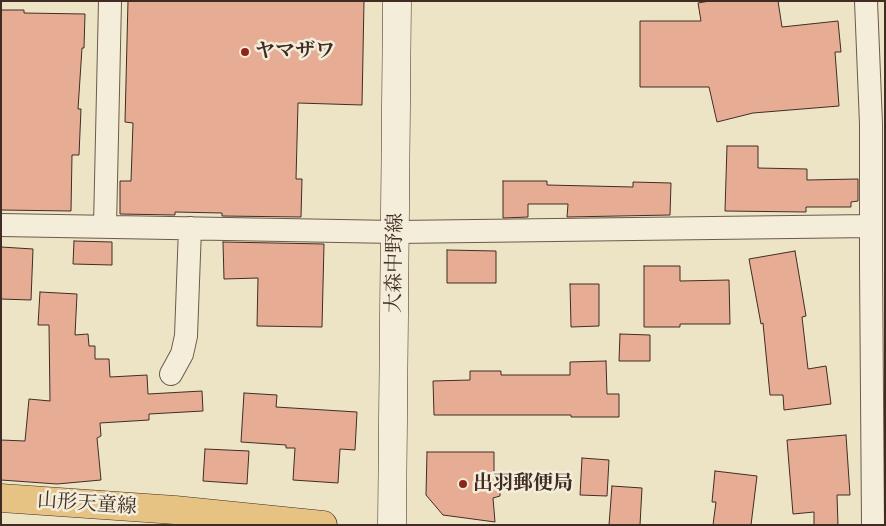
<!DOCTYPE html>
<meta charset="utf-8">
<style>
body{margin:0}
#map{position:relative;width:886px;height:526px;overflow:hidden;background:#ede4c6;font-family:"EB Garamond",serif}
canvas{display:block}
.frame{position:absolute;inset:0;border:2px solid #412c24;pointer-events:none}
</style>
<div id="map">
<canvas width="886" height="526"></canvas>
<div class="frame"></div>
</div>
<script>
const ctx = document.querySelector('canvas').getContext('2d');
ctx.lineJoin = 'round';
function fillPath(path, color) { ctx.fillStyle = color; ctx.fill(path, 'evenodd'); }
const toPath = rows => new Path2D(rows.map(r => 'M' + r).join(''));
function strokePath(path, color, width, dash) { ctx.strokeStyle = color; ctx.lineWidth = width; ctx.lineCap = dash ? 'butt' : 'round'; ctx.setLineDash(dash || []); ctx.stroke(path); }
function drawText(font, color, halo, rows, align = 'center') {
  ctx.font = font + ' "EB Garamond","Noto Serif JP",serif'; ctx.lineWidth = 5; ctx.setLineDash([]); ctx.textBaseline = 'middle'; ctx.strokeStyle = halo; ctx.fillStyle = color; for (const [text, x, y, turn = 0] of rows) {
    ctx.save(); ctx.translate(x, y); ctx.rotate((+turn || 0) * Math.PI / 180); ctx.textAlign = isNaN(turn) ? turn : align; if (halo) ctx.strokeText(text, 0, 0); ctx.fillText(text, 0, 0); ctx.restore();
  }
}
const building = toPath([
 [128,1,364,1,362,105,298,103,296,179,302,179,301,217,222,216,222,213,175,212,175,215,120,214,120,181,131,181,133,123,125,122,128,1],
 [710,1,778,1,782,27,838,21,841,52,835,52,839,106,753,113,717,122,709,87,640,87,640,21,701,21,698,3,710,1],
 [1,10,24,10,24,13,85,14,84,48,82,48,78,109,81,109,79,155,72,155,71,211,1,210,1,10],
 [727,146,758,146,758,168,807,169,807,180,858,179,858,201,851,202,851,207,806,207,806,212,725,211,727,146],
 [503,181,547,181,547,185,633,187,633,182,671,183,670,215,567,217,568,204,528,204,528,217,503,218,503,181],
 [74,241,112,242,112,265,73,264,74,241],
 [223,242,324,244,322,327,257,326,258,278,224,279,223,242],
 [1,247,33,249,31,300,1,299,1,247],
 [447,250,496,251,496,283,447,283,447,250],
 [795,251,806,316,802,317,808,369,826,366,831,404,784,410,783,395,770,395,763,323,761,324,749,259,795,251],
 [644,266,680,266,680,281,729,280,730,324,680,324,680,327,644,327,644,266],
 [570,284,599,284,599,326,571,327,570,284],
 [40,292,77,294,75,335,88,334,89,346,95,346,95,359,109,359,110,377,147,375,148,394,202,391,203,411,149,414,149,420,100,423,101,436,97,438,101,480,57,484,1,480,1,440,25,441,29,399,50,401,49,325,38,325,40,292],
 [620,334,650,335,650,361,619,361,620,334],
 [606,361,607,394,619,394,619,417,571,417,571,415,434,415,433,381,470,380,470,371,501,371,501,375,570,375,570,362,606,361],
 [244,393,277,395,276,407,357,412,355,450,340,449,338,483,293,480,295,448,286,448,286,445,241,442,244,393],
 [846,435,850,495,837,495,838,525,814,525,814,512,793,514,787,440,846,435],
 [205,449,249,451,247,484,203,481,205,449],
 [427,452,494,452,494,472,500,474,500,496,493,498,495,522,443,515,426,495,427,452],
 [582,458,609,460,607,496,580,495,582,458],
 [715,471,757,476,751,525,713,525,716,502,712,502,715,471],
 [612,486,642,488,640,525,609,525,612,486]
]);
const street = toPath([
 [866,1,871,124,871,266,873,525],
 [1,225,396,232,871,226],
 [105,226,110,1],
 [171,374,182,354,186,336,190,228]
]);
const secondary = toPath([
 [392,525,397,1]
]);
const primary = toPath([
 [1,498,175,510,323,525]
]);
const markers = [
 [245,52,5,"#8f2418"],
 [463,484,5,"#8f2418"]
];
const poiNames = [
 ["ヤマザワ",255,52],
 ["出羽郵便局",473,484]
];
const streetNames = [
 ["大森中野線",395,263,-89],
 ["山形天童線",87,504,4]
];
fillPath(building, '#e6ad94');
strokePath(building, '#412c24', 1);
strokePath(street, '#6c5a4c', 24);
strokePath(secondary, '#412c24', 29);
strokePath(primary, '#412c24', 29);
strokePath(street, '#f3edda', 22);
strokePath(secondary, '#f3edda', 28);
strokePath(primary, '#e6c283', 28);
for (const [x, y, r, color] of markers) { const dot = new Path2D(); dot.arc(x, y, r, 0, 2 * Math.PI); ctx.fillStyle = color; ctx.fill(dot); strokePath(dot, '#f3edda', 2); }
drawText('bold 20px', '#412c24', '#f3edda', poiNames, 'left');
drawText('20px', '#412c24', '#f3edda', streetNames);
</script>
